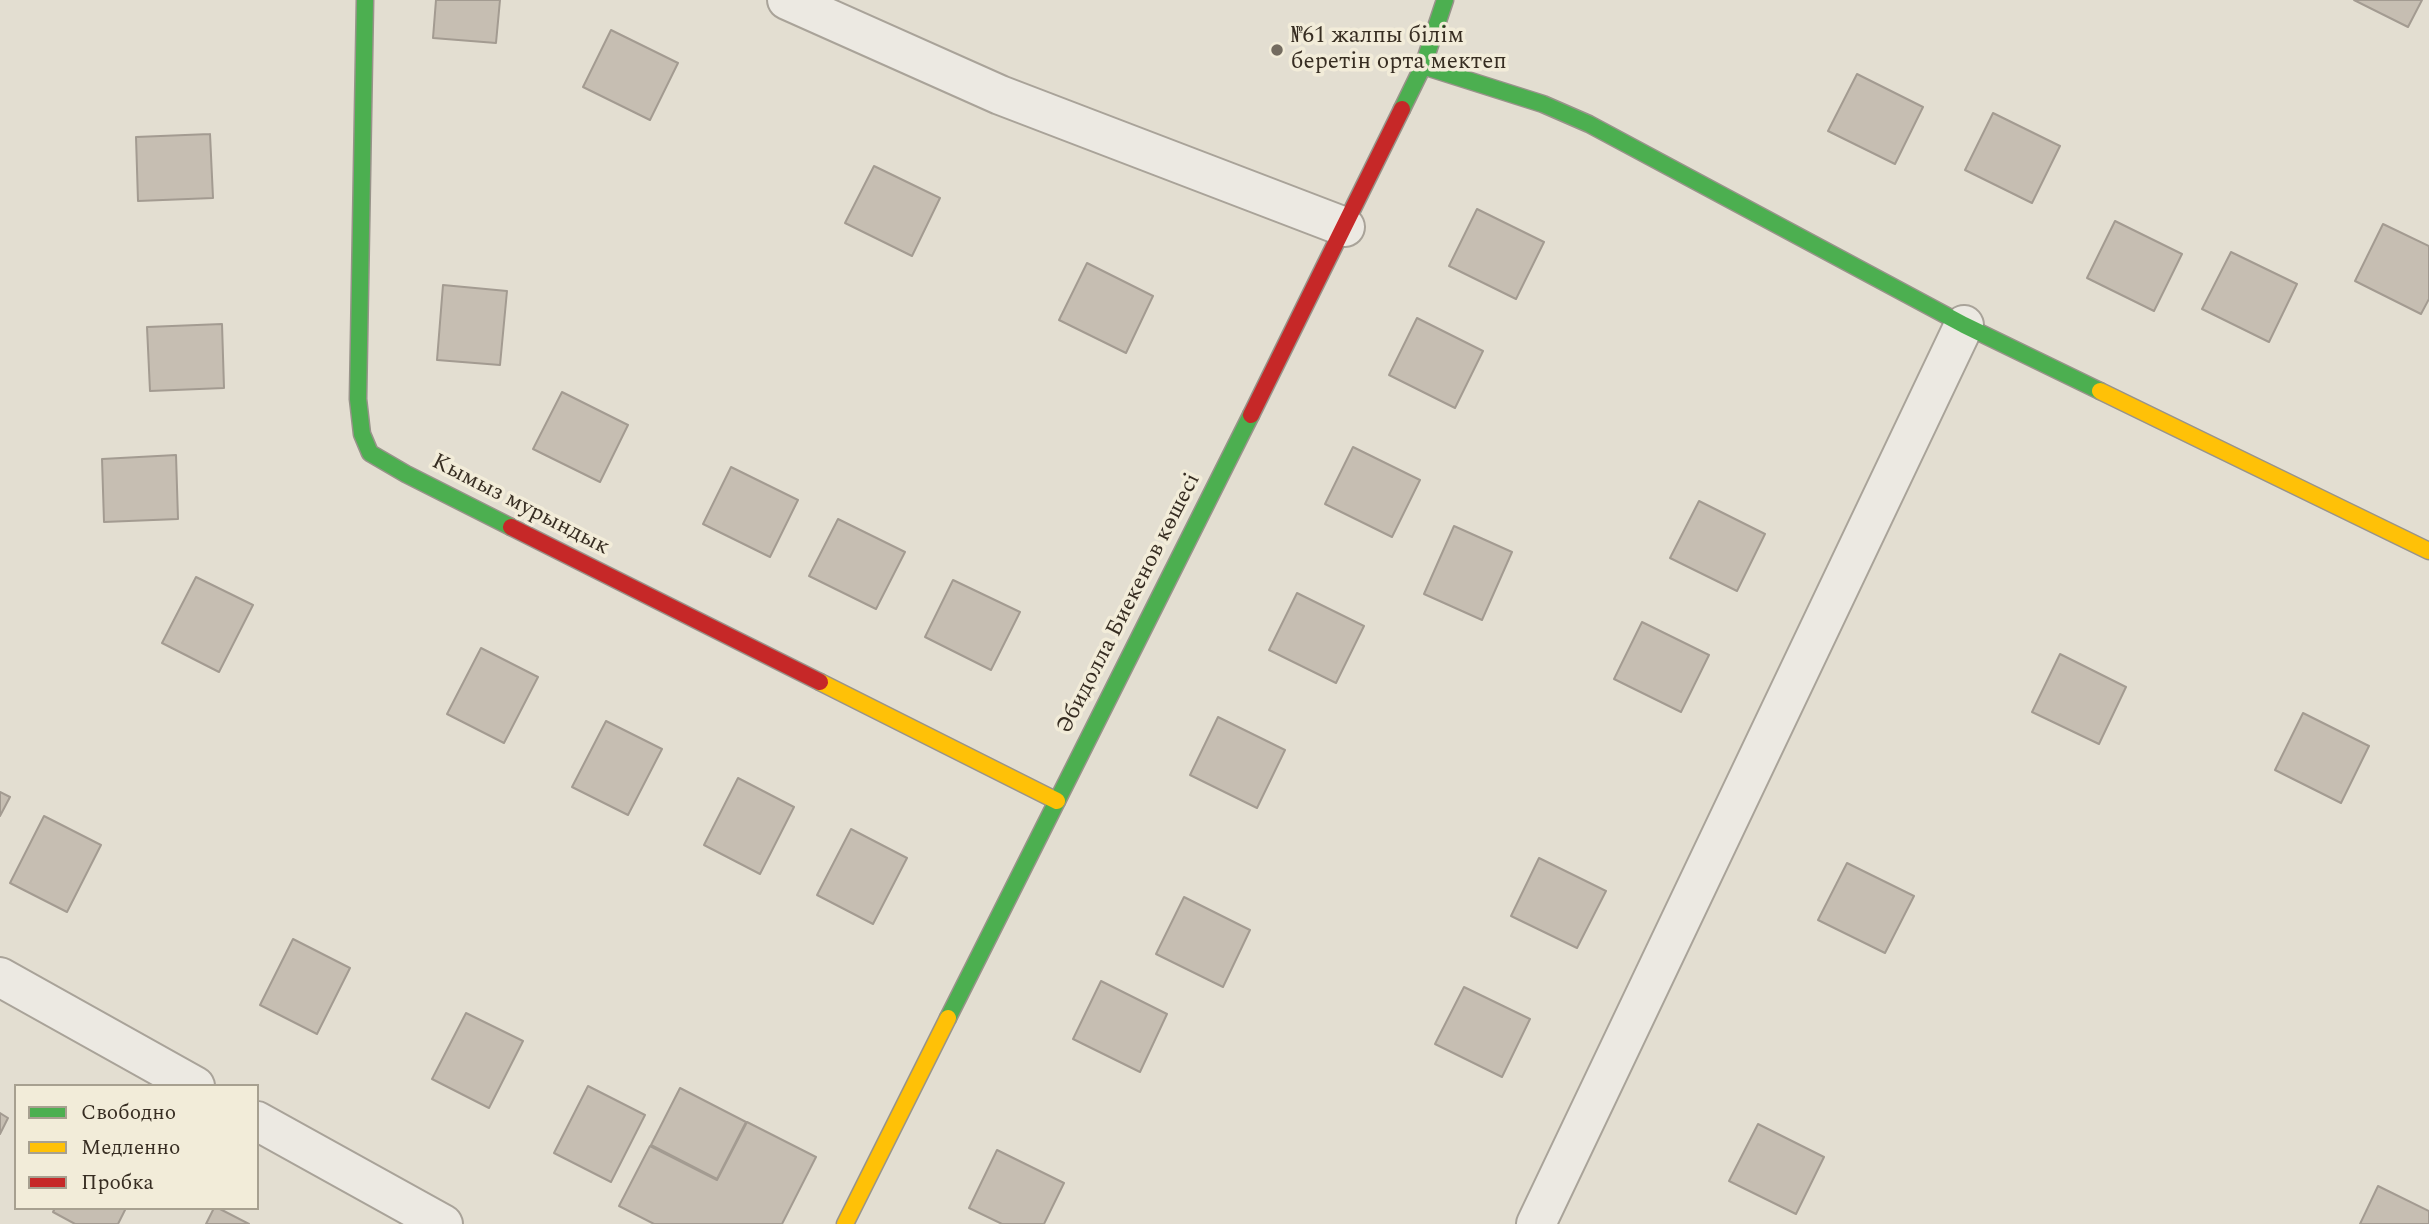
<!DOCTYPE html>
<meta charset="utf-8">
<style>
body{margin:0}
#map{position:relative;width:2429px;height:1224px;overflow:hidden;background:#e3ded1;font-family:Spectral,serif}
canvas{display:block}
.legend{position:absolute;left:14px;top:1084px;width:245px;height:126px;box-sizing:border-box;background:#f2ecd9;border:2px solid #a7a090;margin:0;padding:9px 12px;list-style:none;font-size:21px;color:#372d22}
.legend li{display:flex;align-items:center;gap:14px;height:35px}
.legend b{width:35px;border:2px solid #a7a090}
</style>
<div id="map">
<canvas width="2429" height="1224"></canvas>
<ul class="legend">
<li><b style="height:9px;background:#4caf50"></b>Свободно</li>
<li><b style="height:9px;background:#ffc107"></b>Медленно</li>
<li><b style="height:9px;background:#c62828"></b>Пробка</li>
</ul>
</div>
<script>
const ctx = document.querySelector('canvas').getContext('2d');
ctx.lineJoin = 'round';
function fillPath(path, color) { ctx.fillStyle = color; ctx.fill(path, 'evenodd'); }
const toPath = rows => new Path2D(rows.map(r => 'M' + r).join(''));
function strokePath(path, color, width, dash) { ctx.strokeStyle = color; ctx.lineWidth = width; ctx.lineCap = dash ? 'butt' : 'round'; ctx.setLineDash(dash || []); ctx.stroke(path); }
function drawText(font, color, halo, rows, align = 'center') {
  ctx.font = font + ' Spectral,serif'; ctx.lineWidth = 7; ctx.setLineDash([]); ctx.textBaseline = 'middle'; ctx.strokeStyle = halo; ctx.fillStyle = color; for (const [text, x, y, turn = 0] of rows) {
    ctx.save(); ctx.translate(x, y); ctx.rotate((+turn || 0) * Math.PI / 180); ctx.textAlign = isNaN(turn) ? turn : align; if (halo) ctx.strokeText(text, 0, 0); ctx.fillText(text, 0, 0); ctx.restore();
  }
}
const building = toPath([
 [436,0,500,0,496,43,433,38,436,0],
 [2354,0,2422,0,2408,27,2354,0],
 [611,30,678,63,650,120,583,87,611,30],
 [1857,74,1923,107,1895,164,1828,131,1857,74],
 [1993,113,2060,146,2032,203,1965,170,1993,113],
 [210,134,213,198,138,201,136,137,210,134],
 [874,166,940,198,912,256,845,223,874,166],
 [1477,209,1544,242,1516,299,1449,266,1477,209],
 [2115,221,2182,254,2154,311,2087,278,2115,221],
 [2383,224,2429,246,2429,299,2421,314,2355,281,2383,224],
 [2231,252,2297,284,2269,342,2202,309,2231,252],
 [1087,263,1153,296,1126,353,1059,320,1087,263],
 [443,285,507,291,500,365,437,360,443,285],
 [1417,318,1483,351,1455,408,1389,375,1417,318],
 [222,324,224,388,150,391,147,327,222,324],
 [562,392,628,425,600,482,533,449,562,392],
 [1353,447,1420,480,1392,537,1325,504,1353,447],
 [176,455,178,519,104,522,102,459,176,455],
 [731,467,798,500,770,557,703,524,731,467],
 [1699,501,1765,534,1737,591,1670,558,1699,501],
 [838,519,905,552,876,609,809,576,838,519],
 [1454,526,1512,552,1482,620,1424,594,1454,526],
 [196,577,253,605,219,672,162,643,196,577],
 [953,580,1020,612,991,670,925,637,953,580],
 [1297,593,1364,626,1336,683,1269,650,1297,593],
 [1642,622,1709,655,1681,712,1614,679,1642,622],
 [481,648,538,677,504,743,447,714,481,648],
 [2060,654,2126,687,2099,744,2032,712,2060,654],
 [2303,713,2369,746,2341,803,2275,770,2303,713],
 [1218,717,1285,750,1257,808,1190,775,1218,717],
 [606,721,662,749,628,815,572,787,606,721],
 [738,778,794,807,760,874,704,845,738,778],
 [0,792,10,797,0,816,0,792],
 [44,816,101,845,67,912,10,883,44,816],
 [851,829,907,858,873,924,817,895,851,829],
 [1539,858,1606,891,1577,948,1511,916,1539,858],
 [1847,863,1914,896,1885,953,1818,920,1847,863],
 [1184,897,1250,930,1223,987,1156,954,1184,897],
 [293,939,350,968,317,1034,260,1005,293,939],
 [1101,981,1167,1014,1140,1072,1073,1039,1101,981],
 [1464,987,1530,1019,1502,1077,1435,1044,1464,987],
 [466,1013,523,1041,489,1108,432,1079,466,1013],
 [588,1086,645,1115,611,1182,554,1153,588,1086],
 [680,1088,746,1122,717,1179,651,1145,680,1088],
 [0,1113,8,1118,0,1134,0,1113],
 [747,1122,816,1157,782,1224,654,1224,619,1206,650,1146,717,1180,747,1122],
 [1758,1124,1824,1157,1796,1214,1729,1181,1758,1124],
 [997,1150,1064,1183,1044,1224,1002,1224,969,1208,997,1150],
 [2378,1186,2429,1211,2429,1224,2360,1224,2378,1186],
 [55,1208,126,1208,118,1224,75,1224,53,1212,55,1208],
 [214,1208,218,1208,249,1224,206,1224,214,1208]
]);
const street = toPath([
 [787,0,1000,95,1345,227],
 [0,977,195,1086],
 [257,1121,443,1224],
 [1536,1224,1964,325]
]);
const fast = toPath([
 [365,0,358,399,362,434,370,453,406,474,511,527],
 [1423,66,1543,104,1589,124,1964,325,2100,391],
 [1402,109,1423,66,1445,0],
 [948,1018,1251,415]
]);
const slow = toPath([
 [2100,391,2429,551],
 [820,682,1057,801],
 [845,1224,948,1018]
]);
const jam = toPath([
 [1251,415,1402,109],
 [511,527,820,682]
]);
const markers = [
 [1277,50,7,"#736b5f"]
];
const poiNames = [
 ["№61 жалпы білім",1291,37],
 ["беретін орта мектеп",1291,63]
];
const streetNames = [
 ["Кымыз мурындык",520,506,27],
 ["Әбидолла Биекенов көшесі",1130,604,-63]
];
fillPath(building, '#c6beb2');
strokePath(building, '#a39b91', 2);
strokePath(street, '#a9a399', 42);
strokePath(fast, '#98938a', 19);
strokePath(slow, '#98938a', 19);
strokePath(jam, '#98938a', 19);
strokePath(street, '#ece9e2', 38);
strokePath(fast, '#4caf50', 16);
strokePath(slow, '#ffc107', 16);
strokePath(jam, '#c62828', 16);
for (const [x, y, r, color] of markers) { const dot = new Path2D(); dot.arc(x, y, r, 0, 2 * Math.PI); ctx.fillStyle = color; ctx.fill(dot); strokePath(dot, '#f2ecd9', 2.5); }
drawText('23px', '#372d22', '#f2ecd9', poiNames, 'left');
drawText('23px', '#372d22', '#f2ecd9', streetNames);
</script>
